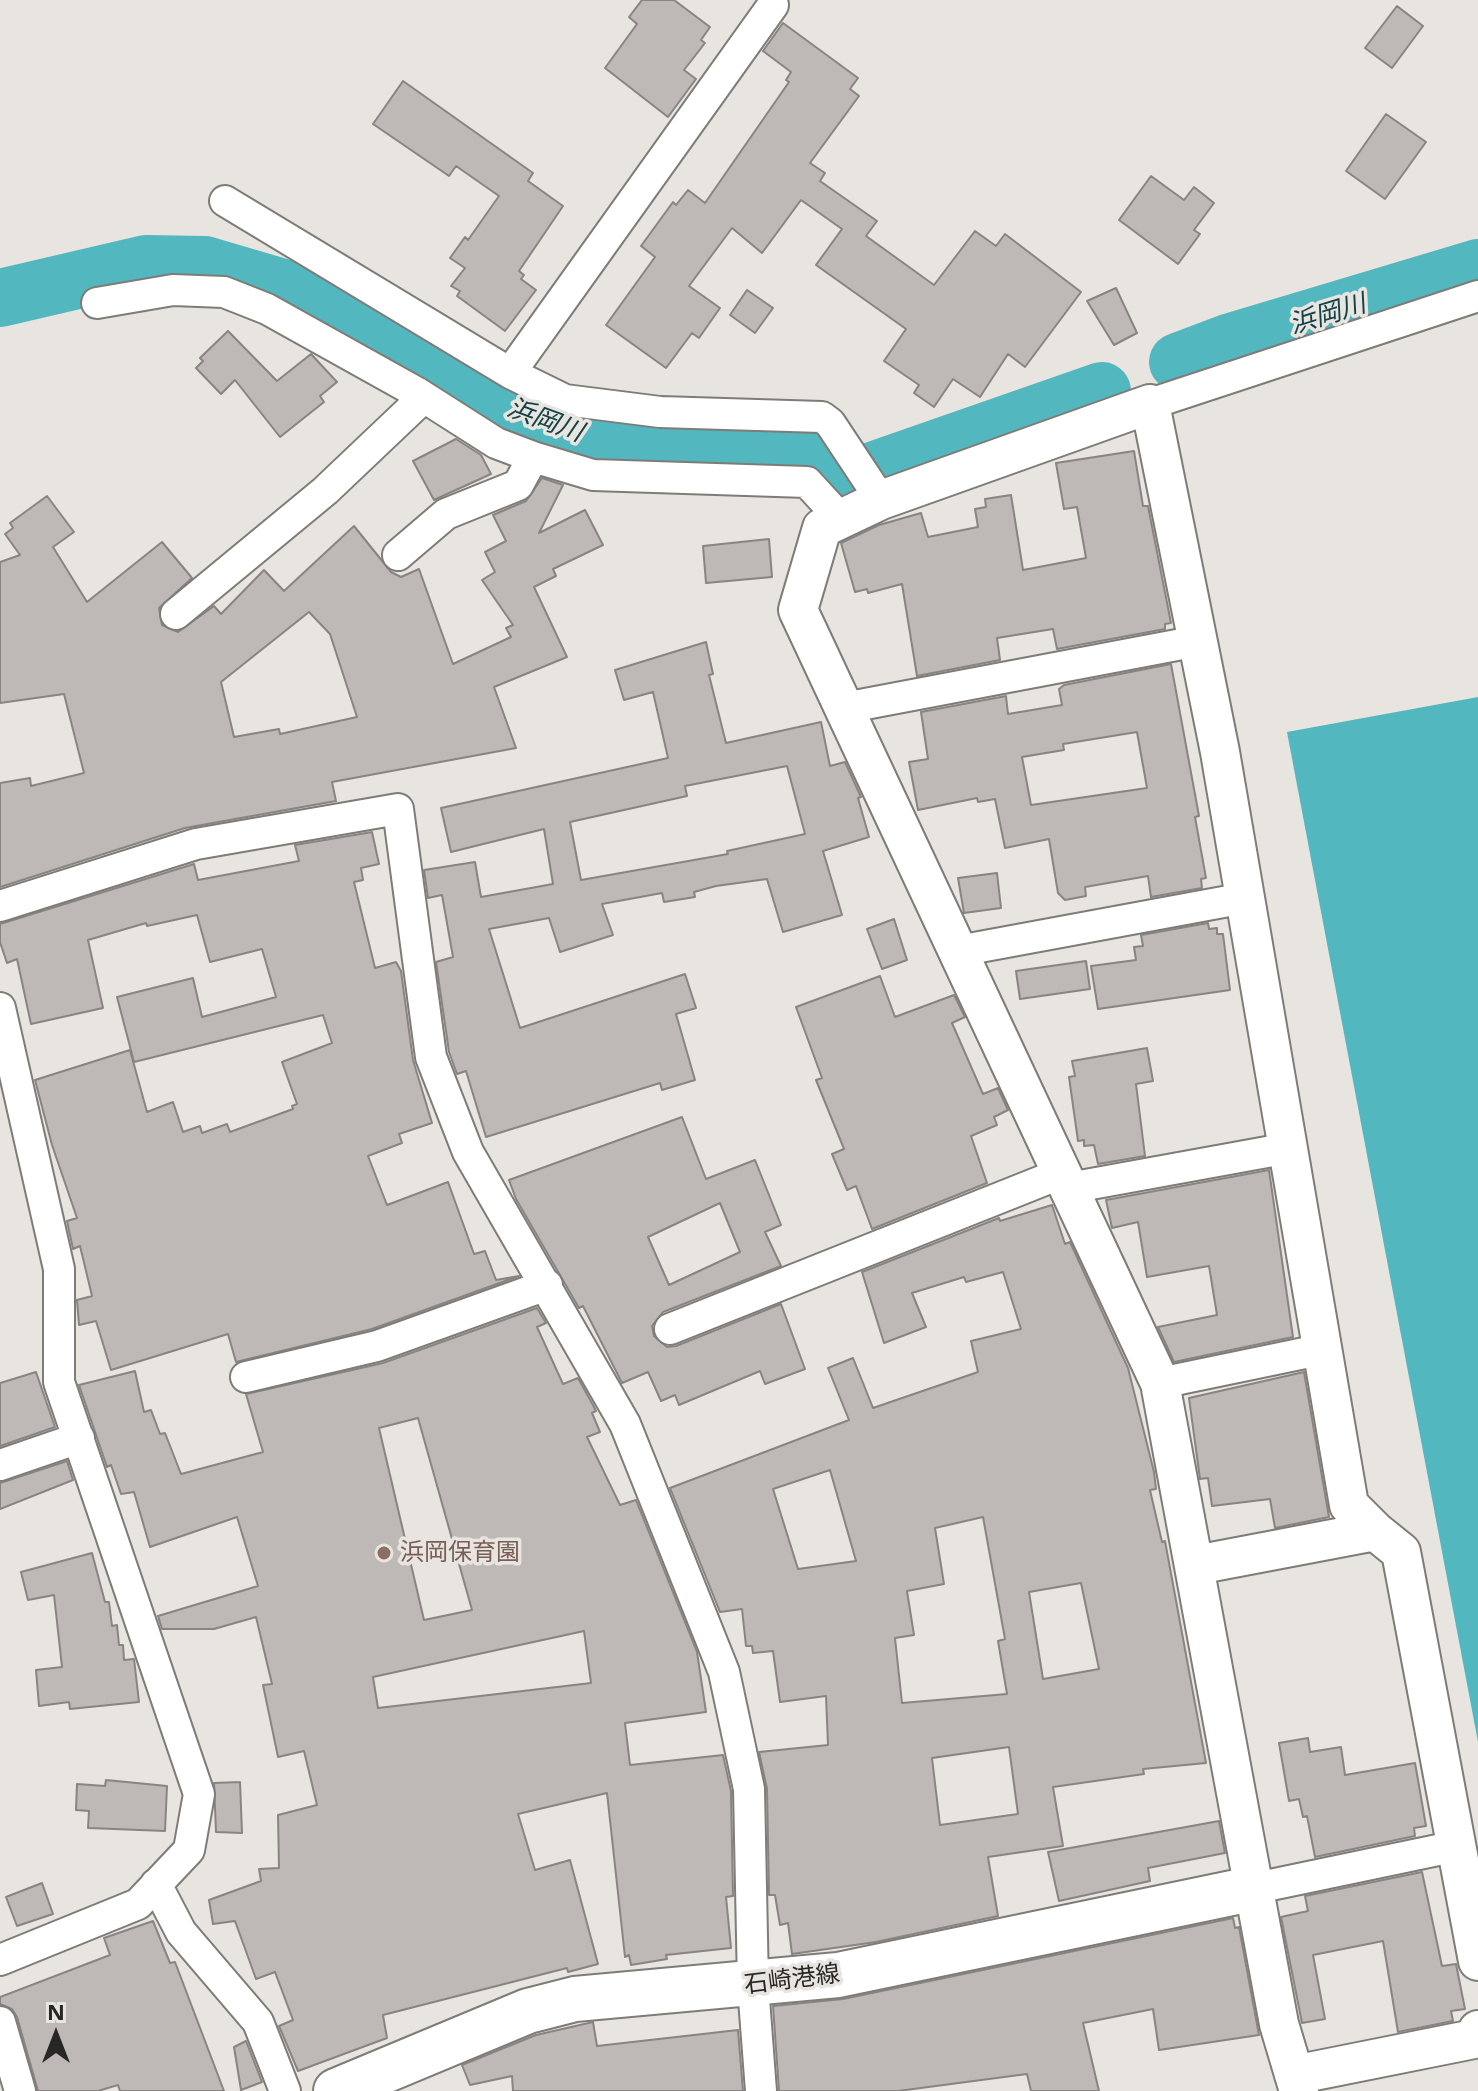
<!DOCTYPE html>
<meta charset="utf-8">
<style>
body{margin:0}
#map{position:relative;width:1478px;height:2091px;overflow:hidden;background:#e8e5e0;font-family:"Open Sans",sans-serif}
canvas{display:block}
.north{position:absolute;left:16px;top:1995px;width:80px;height:80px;-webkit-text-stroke:6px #e8e5e0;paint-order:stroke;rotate:0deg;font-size:22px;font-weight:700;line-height:32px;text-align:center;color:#282725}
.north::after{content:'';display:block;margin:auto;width:28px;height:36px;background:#282725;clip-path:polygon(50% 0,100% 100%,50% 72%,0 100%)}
</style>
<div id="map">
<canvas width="1478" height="2091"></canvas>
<div class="north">N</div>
</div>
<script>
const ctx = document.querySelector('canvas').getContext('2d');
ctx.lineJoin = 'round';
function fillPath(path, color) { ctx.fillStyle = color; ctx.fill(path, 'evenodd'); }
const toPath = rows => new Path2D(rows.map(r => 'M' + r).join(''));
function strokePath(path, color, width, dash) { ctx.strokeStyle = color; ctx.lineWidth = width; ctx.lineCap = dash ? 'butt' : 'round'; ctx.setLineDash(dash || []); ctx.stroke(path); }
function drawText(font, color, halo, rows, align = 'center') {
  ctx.font = font + ' "Open Sans","Noto Sans JP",sans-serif'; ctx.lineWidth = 7; ctx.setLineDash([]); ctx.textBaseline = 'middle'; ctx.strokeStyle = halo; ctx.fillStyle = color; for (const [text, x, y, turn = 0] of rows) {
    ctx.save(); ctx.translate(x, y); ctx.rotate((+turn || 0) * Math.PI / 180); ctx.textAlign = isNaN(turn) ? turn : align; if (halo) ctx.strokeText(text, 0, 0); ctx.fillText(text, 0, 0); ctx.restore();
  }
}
const water = toPath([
 [1478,697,1478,1742,1287,732]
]);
const river = toPath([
 [0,298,146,264,205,265,290,290,416,367,556,430,615,445,812,455,844,481,1102,391],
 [1178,362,1231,342,1478,268]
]);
const building = toPath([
 [642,0,674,0,710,27,701,40,705,43,684,70,696,79,668,117,605,68,637,24,629,17,642,0],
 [1397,6,1423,26,1392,68,1365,48,1397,6],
 [783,23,858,78,850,89,859,96,810,163,825,173,820,181,877,221,866,236,934,285,975,231,996,246,1005,234,1081,292,1025,367,1008,354,980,397,953,379,934,407,914,393,919,385,884,361,906,329,816,265,842,229,801,200,762,253,732,228,689,286,720,308,699,338,692,333,666,368,606,325,655,257,641,246,673,202,676,205,688,190,705,203,789,82,786,80,791,72,763,51,783,23],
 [403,81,533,173,528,181,563,206,519,271,524,275,521,279,536,290,505,331,457,296,460,291,451,286,465,268,450,258,465,237,468,240,499,196,456,166,449,176,373,124,403,81],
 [1386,114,1426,142,1385,199,1346,171,1386,114],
 [1151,176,1184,200,1194,187,1214,203,1194,230,1200,234,1178,264,1119,220,1151,176],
 [1116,288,1137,333,1114,345,1087,301,1116,288],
 [747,290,773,308,755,333,730,315,747,290],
 [228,331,277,381,311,354,337,382,320,396,324,402,280,437,235,380,221,394,196,368,203,361,200,358,228,331],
 [456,439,481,455,491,474,434,500,413,461,456,439],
 [1134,451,1143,506,1148,506,1171,623,1165,624,1165,629,1057,649,1053,629,997,638,1000,660,917,676,902,584,868,593,867,589,855,592,841,543,879,525,921,513,928,537,978,527,975,509,986,507,985,499,1011,495,1023,570,1086,558,1077,507,1064,509,1056,463,1134,451],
 [542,478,563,485,539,533,585,510,603,545,553,569,556,576,534,587,567,657,494,687,516,748,332,782,336,801,185,828,0,887,0,783,30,778,31,786,84,773,64,694,0,703,0,562,20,555,5,534,13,528,10,523,47,496,74,532,53,547,87,602,162,542,192,578,159,608,162,625,178,632,214,606,221,614,264,570,284,591,354,526,391,572,401,577,419,569,453,664,511,637,506,628,513,625,482,580,495,572,485,552,506,541,493,515,526,501,542,478],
 [309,612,330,634,357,717,280,734,279,729,234,737,221,682,309,612],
 [769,539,772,577,706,583,703,546,769,539],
 [706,642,713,674,709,675,726,743,821,722,830,766,845,762,861,797,858,798,869,837,823,851,842,915,783,932,767,879,716,886,694,892,695,897,664,902,662,893,602,904,613,935,560,952,549,918,489,929,520,1028,685,974,696,1008,676,1014,695,1080,662,1090,660,1083,486,1137,466,1071,457,1074,449,1052,436,962,453,957,442,895,428,898,424,870,475,862,481,897,553,884,544,829,451,852,441,808,668,758,653,692,624,700,615,670,706,642],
 [787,766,805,834,727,851,728,854,581,880,570,822,687,796,685,786,787,766],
 [1171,664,1199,816,1195,817,1206,878,1201,879,1202,888,1151,897,1148,876,1085,887,1086,896,1065,900,1058,893,1049,839,1005,848,995,799,978,802,977,798,918,810,909,762,928,759,921,712,1006,696,1008,714,1062,705,1059,689,1064,685,1171,664],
 [1137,732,1147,788,1031,805,1022,757,1064,750,1063,744,1137,732],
 [372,832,379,864,361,868,363,880,354,882,375,968,396,962,401,971,413,1060,432,1123,399,1134,402,1143,368,1156,387,1205,448,1182,474,1254,485,1251,496,1280,519,1276,372,1329,236,1362,228,1334,111,1370,96,1321,79,1325,77,1300,92,1296,80,1246,73,1249,67,1221,77,1218,52,1145,35,1080,130,1050,147,1112,173,1102,183,1132,200,1126,202,1133,227,1124,230,1132,293,1109,292,1106,297,1104,282,1062,332,1043,323,1015,134,1062,117,997,193,978,202,1017,276,997,262,949,210,962,197,915,147,926,146,923,88,940,103,1008,31,1024,17,959,7,963,0,942,0,924,194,864,198,880,299,861,295,845,372,832],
 [997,873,1001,908,964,913,958,878,997,873],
 [894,919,907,960,882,969,867,929,894,919],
 [1208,923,1209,929,1217,928,1217,934,1223,934,1230,990,1098,1009,1091,966,1136,960,1134,947,1143,946,1141,935,1208,923],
 [1086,961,1090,989,1020,999,1016,971,1086,961],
 [880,976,895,1017,954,995,965,1017,952,1023,983,1094,998,1088,1008,1110,994,1117,997,1125,971,1136,987,1183,872,1229,856,1186,847,1190,832,1154,844,1149,816,1080,822,1078,796,1007,880,976],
 [1147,1048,1153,1081,1136,1084,1145,1156,1098,1164,1094,1145,1084,1146,1084,1140,1078,1141,1069,1077,1075,1076,1072,1061,1147,1048],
 [682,1117,706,1179,755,1160,781,1225,765,1232,781,1266,663,1312,652,1326,654,1336,667,1347,676,1346,781,1304,805,1369,765,1384,760,1371,679,1405,675,1395,661,1401,648,1372,622,1383,583,1306,579,1308,516,1199,509,1180,682,1117],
 [720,1203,740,1252,669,1285,648,1237,720,1203],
 [1269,1170,1293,1337,1174,1362,1158,1327,1217,1315,1209,1266,1147,1277,1138,1222,1112,1228,1106,1200,1269,1170],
 [1052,1205,1065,1244,1070,1242,1128,1368,1154,1472,1156,1489,1150,1490,1162,1542,1165,1541,1206,1763,1143,1769,1144,1774,1053,1787,1063,1846,988,1857,998,1916,876,1942,792,1954,788,1923,780,1925,775,1895,769,1895,767,1789,759,1752,828,1745,826,1696,780,1702,773,1651,753,1653,752,1646,746,1646,742,1609,720,1612,670,1488,849,1420,828,1368,853,1358,873,1408,978,1372,971,1341,1021,1329,1003,1272,966,1282,964,1277,912,1293,926,1327,884,1343,862,1272,999,1218,1000,1221,1052,1205],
 [830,1470,856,1561,798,1569,773,1489,830,1470],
 [983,1517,1005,1639,998,1641,1007,1694,902,1703,895,1638,914,1635,907,1591,944,1584,935,1528,983,1517],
 [1081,1583,1099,1669,1043,1679,1029,1592,1081,1583],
 [1009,1747,1018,1814,940,1825,932,1758,1009,1747],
 [537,1308,546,1323,537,1327,563,1384,578,1378,593,1405,596,1411,592,1413,600,1432,587,1437,620,1505,636,1500,697,1652,706,1712,625,1723,630,1765,723,1755,731,1791,733,1896,726,1897,731,1948,666,1955,667,1959,631,1965,629,1955,625,1957,607,1793,518,1814,535,1870,570,1860,598,1964,568,1972,567,1968,383,2015,387,2038,298,2071,279,2026,293,2020,275,1972,256,1979,235,1921,213,1924,209,1900,261,1881,259,1869,279,1868,278,1815,317,1805,304,1751,278,1757,263,1685,272,1684,256,1617,214,1629,162,1629,158,1616,258,1586,237,1517,150,1547,134,1492,121,1494,111,1465,107,1467,79,1385,135,1371,144,1412,151,1410,160,1434,165,1433,181,1474,263,1452,246,1394,383,1363,537,1308],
 [418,1418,472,1610,424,1620,379,1428,418,1418],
 [584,1631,591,1683,378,1708,373,1677,584,1631],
 [36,1372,55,1427,0,1446,0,1383,36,1372],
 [1304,1372,1329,1517,1275,1528,1270,1499,1212,1506,1208,1478,1200,1479,1189,1398,1304,1372],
 [67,1461,73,1480,0,1509,0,1483,67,1461],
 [92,1553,105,1602,109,1602,112,1626,117,1625,119,1645,123,1645,124,1660,134,1659,139,1702,70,1709,69,1702,39,1706,36,1670,62,1667,54,1595,28,1600,21,1572,92,1553],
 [1308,1738,1310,1752,1341,1747,1345,1775,1415,1763,1426,1826,1414,1828,1415,1836,1315,1857,1307,1816,1303,1817,1299,1799,1289,1801,1279,1743,1308,1738],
 [106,1780,167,1786,165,1831,88,1828,89,1811,76,1810,77,1784,105,1786,106,1780],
 [240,1782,242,1833,216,1832,214,1783,240,1782],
 [1219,1821,1225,1853,1148,1868,1150,1881,1059,1901,1048,1852,1219,1821],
 [1422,1872,1442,1966,1456,1964,1465,2009,1451,2011,1453,2021,1398,2032,1383,1941,1313,1955,1325,2019,1302,2023,1281,1917,1308,1911,1305,1896,1422,1872],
 [42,1883,53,1914,17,1926,6,1897,42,1883],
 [1233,1918,1235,1928,1239,1927,1259,2035,1159,2050,1153,2009,1083,2023,1099,2091,1031,2091,1027,2074,898,2091,779,2091,773,2006,843,1999,1233,1918],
 [153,1921,170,1963,175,1962,224,2091,120,2091,118,2085,98,2091,38,2091,17,2017,12,2009,0,2004,0,1997,110,1955,104,1938,153,1921],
 [593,2022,597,2046,738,2030,743,2091,513,2091,512,2076,470,2085,462,2065,536,2035,593,2022],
 [246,2041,262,2082,241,2090,234,2047,246,2041]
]);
const minor = toPath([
 [225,201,510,373,565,400,660,412,822,417,830,423,881,500],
 [97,303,173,290,224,292,267,309,416,392,496,443,533,457,593,475,807,482,841,519],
 [510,373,773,5],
 [1150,404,1478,296],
 [398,555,446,514,518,485,533,457],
 [176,614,325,491,424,397],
 [844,708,1198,641],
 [0,906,196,844,398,809,431,1057,468,1152,625,1424,724,1672,749,1789,753,1986,761,2091],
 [958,951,1245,898],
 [0,1008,59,1269,59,1382,199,1794,189,1850,138,1904,0,1960],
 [1069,1188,1289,1148],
 [670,1329,1062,1173],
 [246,1377,377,1346,547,1285],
 [1160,1383,1324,1349],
 [0,1465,79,1438],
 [156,1884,181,1932,258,2022,285,2091],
 [1256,1888,1457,1846],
 [0,2022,20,2091]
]);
const tertiary = toPath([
 [1196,1565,1375,1531,1401,1552,1478,1961],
 [1294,2075,1474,2039,1478,2030],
 [1299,2091,1279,2024,1160,1383,798,610,822,528,881,500,1150,404,1220,752,1349,1505,1375,1531]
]);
const secondary = toPath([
 [336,2091,528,2011,575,1999,838,1975,1256,1888]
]);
const markers = [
 [384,1553,8,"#8d6e63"]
];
const educationNames = [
 ["浜岡保育園",400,1553]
];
const streetNames = [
 ["石崎港線",792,1980,-7]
];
const waterNames = [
 ["浜岡川",1328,315,-17],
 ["浜岡川",545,421,20]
];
fillPath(water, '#53b7c0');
strokePath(river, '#53b7c0', 58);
fillPath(building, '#beb8b6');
strokePath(building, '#898482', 2);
strokePath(minor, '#7e7c77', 34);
strokePath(tertiary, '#7e7c77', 42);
strokePath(secondary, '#7e7c77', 48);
strokePath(minor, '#fff', 30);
strokePath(tertiary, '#fff', 38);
strokePath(secondary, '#fff', 44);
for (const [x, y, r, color] of markers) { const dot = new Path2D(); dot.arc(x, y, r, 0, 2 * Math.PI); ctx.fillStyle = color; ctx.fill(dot); strokePath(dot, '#e8e5e0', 3); }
drawText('24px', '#785e54', '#e8e5e0', educationNames, 'left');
drawText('24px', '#282725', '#e8e5e0', streetNames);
drawText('italic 26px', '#134145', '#e8e5e0', waterNames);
</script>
